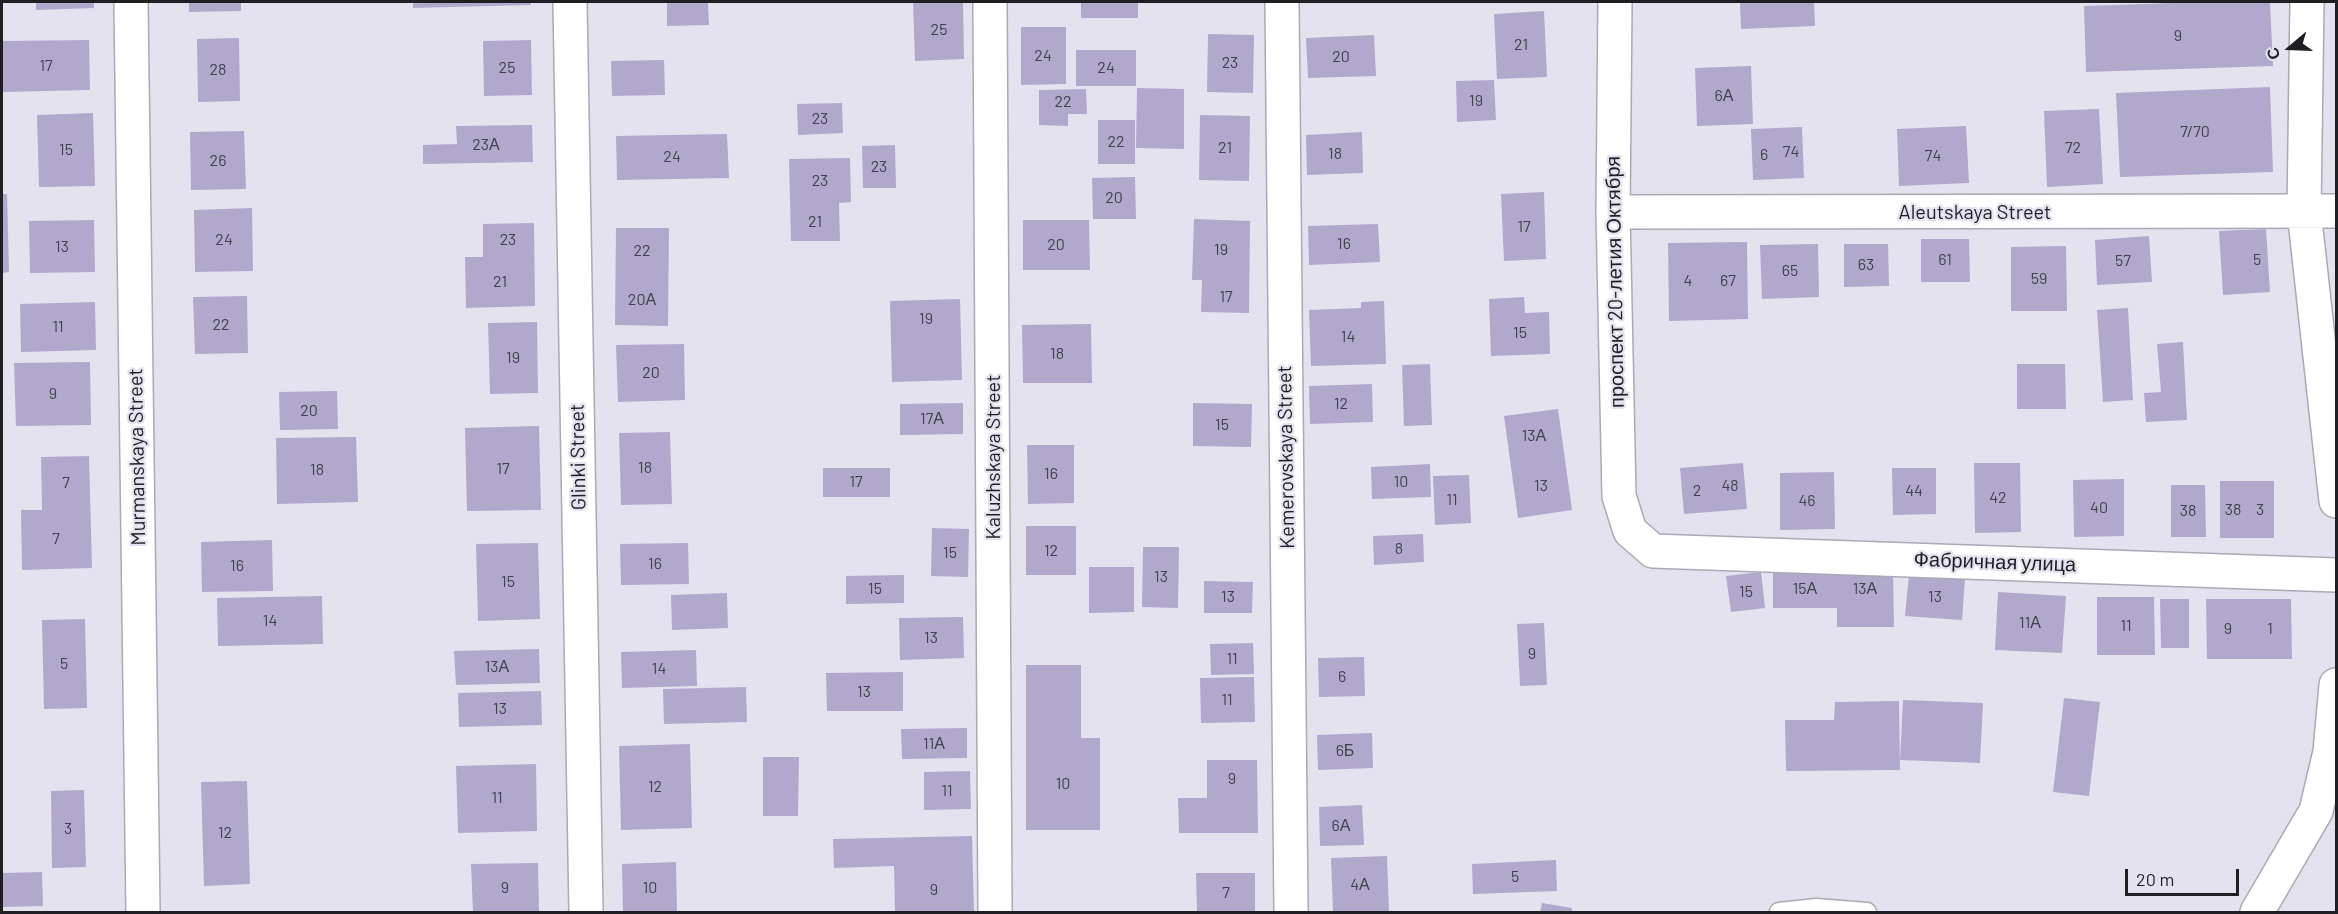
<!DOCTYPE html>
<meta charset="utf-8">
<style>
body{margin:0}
#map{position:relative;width:2338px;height:914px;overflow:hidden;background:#e5e2f0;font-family:Barlow,sans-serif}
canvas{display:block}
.frame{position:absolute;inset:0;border:3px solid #1f1e23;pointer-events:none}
.north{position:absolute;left:2260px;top:18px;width:60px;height:60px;-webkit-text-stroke:4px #e5e2f0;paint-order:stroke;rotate:251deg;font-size:16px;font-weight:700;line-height:24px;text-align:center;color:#1f1e23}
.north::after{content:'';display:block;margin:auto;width:21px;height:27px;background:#1f1e23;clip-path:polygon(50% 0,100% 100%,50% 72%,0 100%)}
.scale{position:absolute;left:2125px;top:869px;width:114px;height:27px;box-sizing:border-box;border:3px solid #1f1e23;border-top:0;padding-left:8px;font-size:18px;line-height:21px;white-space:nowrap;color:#1f1e23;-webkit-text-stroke:4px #e5e2f0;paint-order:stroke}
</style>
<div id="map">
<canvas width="2338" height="914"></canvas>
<div class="frame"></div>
<div class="north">С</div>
<div class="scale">20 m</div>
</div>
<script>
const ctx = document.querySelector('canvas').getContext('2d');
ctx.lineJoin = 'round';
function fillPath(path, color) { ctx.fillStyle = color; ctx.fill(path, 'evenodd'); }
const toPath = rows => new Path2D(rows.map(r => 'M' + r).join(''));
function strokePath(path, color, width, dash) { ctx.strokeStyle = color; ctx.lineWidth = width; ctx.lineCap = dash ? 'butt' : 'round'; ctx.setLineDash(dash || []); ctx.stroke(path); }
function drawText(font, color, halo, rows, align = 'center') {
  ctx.font = font + ' Barlow,sans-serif'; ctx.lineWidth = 4.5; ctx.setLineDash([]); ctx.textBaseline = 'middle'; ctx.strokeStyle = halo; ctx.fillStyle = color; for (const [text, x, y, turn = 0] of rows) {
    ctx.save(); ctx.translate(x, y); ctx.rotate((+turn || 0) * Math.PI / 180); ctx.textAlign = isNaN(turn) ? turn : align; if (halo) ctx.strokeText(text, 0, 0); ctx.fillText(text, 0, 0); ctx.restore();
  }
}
const building = toPath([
 [36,2,94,2,94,8,36,10],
 [189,2,241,2,241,11,189,12],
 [413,2,531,2,531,5,413,8],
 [667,2,708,2,709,25,667,26],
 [913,2,963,2,964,59,915,61],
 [1081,2,1138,2,1138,18,1081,18],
 [1740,2,1814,2,1815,26,1741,29],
 [2203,2,2270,2,2273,66,2086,72,2084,6],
 [1544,11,1547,77,1497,79,1494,14],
 [1021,27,1066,27,1066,84,1021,85],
 [1208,34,1254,35,1253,93,1207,92],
 [1374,35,1376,76,1308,78,1306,38],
 [239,38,240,101,198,102,197,39],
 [89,40,90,90,2,92,2,41],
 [531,40,532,95,484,96,483,41],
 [1076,50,1136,50,1136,86,1076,86],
 [664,60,665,95,612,96,611,61],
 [1751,66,1753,124,1697,126,1695,68],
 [1494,80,1496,120,1457,122,1456,81],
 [2270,87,2273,172,2120,177,2116,93],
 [1137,88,1184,89,1184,149,1136,148],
 [1086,89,1087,114,1068,114,1068,126,1039,125,1039,90],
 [842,103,843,133,798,135,797,104],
 [2099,109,2103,184,2047,187,2044,111],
 [93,113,95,186,39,187,37,115],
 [1200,115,1250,116,1249,181,1199,180],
 [1098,120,1135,120,1135,164,1098,164],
 [532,125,533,162,423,164,423,145,457,144,456,126],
 [1966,126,1969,183,1899,186,1897,129],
 [1802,127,1804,178,1753,180,1751,129],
 [244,131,246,189,191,190,190,132],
 [1362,132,1363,173,1307,175,1306,135],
 [727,134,729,178,617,180,616,136],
 [895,145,896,188,863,188,862,146],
 [850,158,851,202,839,203,840,241,791,241,789,159],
 [1135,177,1136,219,1093,219,1092,178],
 [1544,192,1546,259,1504,261,1501,194],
 [2,194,7,194,9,272,2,273],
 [252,208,253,271,195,272,194,210],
 [1194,219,1250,221,1249,313,1201,312,1202,280,1192,280],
 [94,220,95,272,30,273,29,221],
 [1023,220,1089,220,1090,270,1023,270],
 [534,223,535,306,466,308,465,257,483,257,483,224],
 [1378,224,1380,262,1309,265,1308,226],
 [616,228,669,228,668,326,615,325],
 [2266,229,2270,292,2223,295,2219,231],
 [2149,236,2152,282,2097,285,2095,240],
 [1921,239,1969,239,1970,282,1921,282],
 [1747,242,1748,319,1669,321,1668,243],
 [1818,244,1819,297,1762,299,1760,245],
 [1844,244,1888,244,1889,286,1844,287],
 [2066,246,2067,311,2011,311,2011,247],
 [247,296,248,353,195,354,193,297],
 [1524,297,1525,313,1549,312,1550,354,1491,356,1489,299],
 [960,299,962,380,892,382,890,301],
 [1384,301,1386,364,1311,366,1309,310,1361,308,1361,302],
 [95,302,96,350,21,352,20,304],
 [2128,308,2133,400,2103,402,2097,310],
 [537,322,538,393,490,394,488,323],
 [1091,324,1092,383,1023,383,1022,325],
 [2183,342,2187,420,2146,422,2144,393,2161,392,2157,344],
 [684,344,685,400,618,402,616,345],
 [90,362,91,425,16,426,14,363],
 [1430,364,1432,425,1404,426,1402,365],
 [2017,364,2065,364,2066,409,2017,409],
 [1372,384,1373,422,1310,424,1309,386],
 [337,391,338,429,280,430,279,392],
 [963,403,963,434,900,435,900,404],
 [1193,403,1252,404,1251,447,1193,446],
 [1558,409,1572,510,1518,518,1504,416],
 [539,426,541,510,467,511,465,428],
 [670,432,672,504,621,505,619,433],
 [356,437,358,502,277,504,276,438],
 [1027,445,1074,445,1074,503,1028,504],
 [89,456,92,568,22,570,21,510,42,510,41,457],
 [1743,463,1747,509,1684,514,1680,468],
 [1974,463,2020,463,2021,532,1975,533],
 [1430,464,1431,497,1372,499,1371,467],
 [823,468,890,468,890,497,823,497],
 [1892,468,1936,468,1936,514,1893,515],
 [1834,472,1835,529,1780,530,1780,473],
 [1469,475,1471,523,1435,525,1433,476],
 [2124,479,2124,536,2074,537,2073,480],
 [2220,481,2274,481,2274,538,2220,538],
 [2171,485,2205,485,2206,537,2171,537],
 [1026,526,1076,526,1076,575,1026,575],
 [932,528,969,529,968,577,931,576],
 [1423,534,1424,562,1374,565,1373,536],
 [272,540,273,591,202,592,201,542],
 [538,543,540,619,478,621,476,544],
 [688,543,689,584,621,585,620,544],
 [1143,547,1179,547,1178,608,1142,607],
 [1089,567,1134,567,1134,612,1089,613],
 [1773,570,1893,570,1894,627,1837,627,1837,608,1773,608],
 [1761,572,1765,608,1731,612,1726,576],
 [1909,573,1965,578,1962,620,1905,616],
 [904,575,904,603,846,604,846,576],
 [1204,581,1253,582,1252,613,1204,613],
 [1998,592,2066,596,2062,653,1995,650],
 [727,593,728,628,672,630,671,595],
 [322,596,323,644,218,646,217,598],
 [2097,597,2154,597,2155,655,2097,655],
 [2160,599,2189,599,2189,648,2161,648],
 [2206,599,2291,599,2292,659,2207,659],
 [963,617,964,658,900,660,899,618],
 [85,619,87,708,44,709,42,620],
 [1544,623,1547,685,1520,686,1517,624],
 [1253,643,1254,674,1211,675,1210,644],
 [539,649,540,683,456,685,454,651],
 [696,650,697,686,622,688,621,652],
 [1364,657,1365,696,1319,697,1318,658],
 [1026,665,1081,665,1081,738,1100,738,1100,830,1026,830],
 [903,672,903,711,827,711,826,673],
 [1254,677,1255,722,1201,723,1200,678],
 [746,687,747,722,664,724,663,689],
 [541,691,542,725,459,727,458,693],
 [2064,698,2100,702,2089,796,2053,792],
 [1903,700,1983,703,1980,763,1900,760],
 [1899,701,1900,770,1786,771,1785,720,1834,720,1835,702],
 [967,728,967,758,902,759,901,729],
 [1372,733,1373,768,1318,770,1317,735],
 [690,744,692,828,621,830,619,746],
 [763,757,799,757,798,816,763,816],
 [1207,760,1257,760,1258,833,1179,833,1178,798,1207,798],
 [536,764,537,831,458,833,456,766],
 [970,771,971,809,924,810,924,772],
 [247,781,250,884,204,886,201,782],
 [84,790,86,867,52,868,51,791],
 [1362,805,1364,845,1320,846,1319,807],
 [972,836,974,912,895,912,894,866,834,868,833,839],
 [1387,856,1389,912,1333,912,1331,858],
 [1556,860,1557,891,1473,894,1472,864],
 [676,862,677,912,623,912,622,864],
 [538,863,539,912,473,912,471,864],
 [42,872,43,906,2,907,2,873],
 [1196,873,1255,873,1255,912,1197,912],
 [1542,903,1572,908,1572,912,1540,912]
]);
const lane = toPath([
 [1779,912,1816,908,1867,912]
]);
const street = toPath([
 [131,2,143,912],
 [570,2,586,912],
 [990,2,995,912],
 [1282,2,1291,912],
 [1615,2,1613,212,1619,496,1630,531,1653,551,2336,575],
 [2307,2,2304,211,2336,501],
 [1613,212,2336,211],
 [2257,912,2316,811,2330,752,2336,685]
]);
const numberNames = [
 ["25",939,30],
 ["9",2178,36],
 ["21",1521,45],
 ["24",1043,56],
 ["20",1341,57],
 ["23",1230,63],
 ["17",46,66],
 ["25",507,68],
 ["24",1106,68],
 ["28",218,70],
 ["6А",1724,96],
 ["19",1476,101],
 ["22",1063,102],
 ["23",820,119],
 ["7/70",2195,132],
 ["22",1116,142],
 ["23А",486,145],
 ["21",1225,148],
 ["72",2073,148],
 ["15",66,150],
 ["74",1791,152],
 ["18",1335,154],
 ["6",1764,155],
 ["74",1933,156],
 ["24",672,157],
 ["26",218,161],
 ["23",879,167],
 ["23",820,181],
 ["20",1114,198],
 ["21",815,222],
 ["17",1524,227],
 ["24",224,240],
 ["23",508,240],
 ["16",1344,244],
 ["20",1056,245],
 ["13",62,247],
 ["19",1221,250],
 ["22",642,251],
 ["61",1945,260],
 ["5",2257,260],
 ["57",2123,261],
 ["63",1866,265],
 ["65",1790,271],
 ["59",2039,279],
 ["4",1688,281],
 ["67",1728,281],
 ["21",500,282],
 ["17",1226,297],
 ["20А",642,300],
 ["19",926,319],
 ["22",221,325],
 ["11",58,327],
 ["15",1520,333],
 ["14",1348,337],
 ["18",1057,354],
 ["19",513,358],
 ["20",651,373],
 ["9",53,394],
 ["12",1341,404],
 ["20",309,411],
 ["17А",932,419],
 ["15",1222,425],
 ["13А",1534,436],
 ["18",645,468],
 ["17",503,469],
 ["18",317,470],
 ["16",1051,474],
 ["17",856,482],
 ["10",1401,482],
 ["7",66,483],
 ["13",1541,486],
 ["48",1730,486],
 ["2",1697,491],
 ["44",1914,491],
 ["42",1998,498],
 ["11",1452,500],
 ["46",1807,501],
 ["40",2099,508],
 ["38",2233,510],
 ["3",2260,510],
 ["38",2188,511],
 ["7",56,539],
 ["8",1399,549],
 ["12",1051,551],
 ["15",950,553],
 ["16",655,564],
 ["16",237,566],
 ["13",1161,577],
 ["15",508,582],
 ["15",875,589],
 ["15А",1805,589],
 ["13А",1865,589],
 ["15",1746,592],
 ["13",1228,597],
 ["13",1935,597],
 ["14",270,621],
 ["11А",2030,623],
 ["11",2126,626],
 ["9",2228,629],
 ["1",2270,629],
 ["13",931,638],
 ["9",1532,654],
 ["11",1232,659],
 ["5",64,664],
 ["13А",497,667],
 ["14",659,669],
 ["6",1342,677],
 ["13",864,692],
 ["11",1227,700],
 ["13",500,709],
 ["11А",934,744],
 ["6Б",1345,751],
 ["9",1232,779],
 ["10",1063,784],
 ["12",655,787],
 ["11",947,791],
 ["11",497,798],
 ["6А",1341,826],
 ["3",68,829],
 ["12",225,833],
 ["5",1515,877],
 ["4А",1360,885],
 ["9",505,888],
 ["10",650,888],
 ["9",934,890],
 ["7",1226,893]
];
const streetNames = [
 ["Aleutskaya Street",1975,212],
 ["проспект 20-летия Октября",1615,282,-91],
 ["Murmanskaya Street",137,457,-91],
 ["Glinki Street",578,457,-91],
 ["Kaluzhskaya Street",993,457,-90],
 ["Kemerovskaya Street",1286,457,-91],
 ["Фабричная улица",1995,562,2]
];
fillPath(building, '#b0a9cc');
strokePath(lane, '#aba9b5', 21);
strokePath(street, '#aba9b5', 36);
strokePath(lane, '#fff', 18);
strokePath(street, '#fff', 33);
drawText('16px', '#43414d', null, numberNames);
drawText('20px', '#1f1e23', '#e5e2f0', streetNames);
</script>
